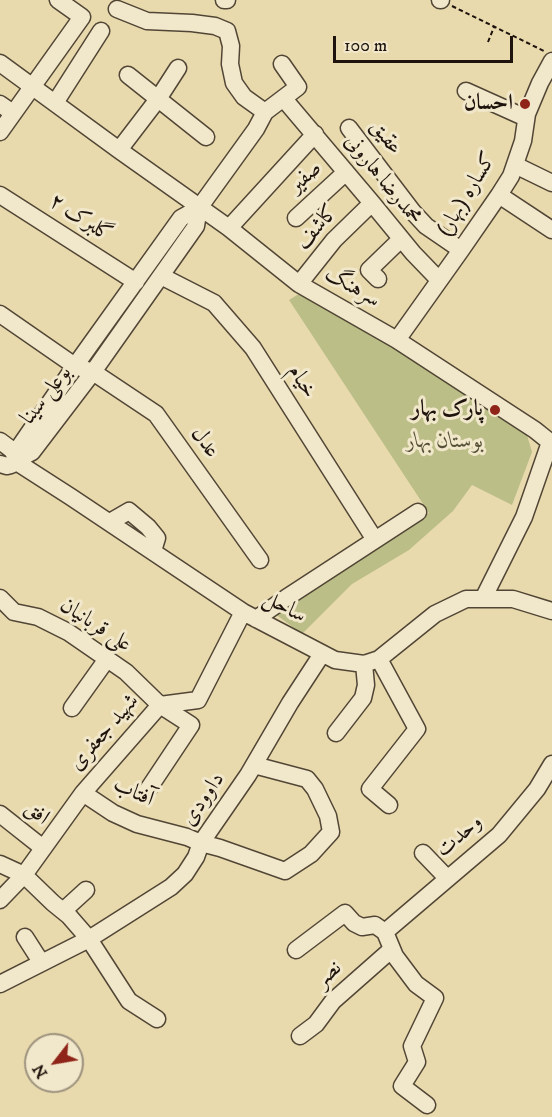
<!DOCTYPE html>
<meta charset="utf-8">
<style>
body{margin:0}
#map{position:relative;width:552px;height:1117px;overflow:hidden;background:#e9daae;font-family:"IM FELL DW Pica",serif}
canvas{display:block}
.north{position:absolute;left:24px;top:1033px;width:60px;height:60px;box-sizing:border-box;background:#f1e7ca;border:2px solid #9d937e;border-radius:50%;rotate:239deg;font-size:16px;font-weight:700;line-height:24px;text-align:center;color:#1e140d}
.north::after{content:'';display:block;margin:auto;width:21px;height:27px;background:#8f2418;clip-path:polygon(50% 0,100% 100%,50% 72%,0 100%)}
.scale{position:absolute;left:333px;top:36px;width:180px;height:27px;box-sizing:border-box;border:3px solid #1e140d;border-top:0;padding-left:8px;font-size:18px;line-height:21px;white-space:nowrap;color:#1e140d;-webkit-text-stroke:4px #f1e7ca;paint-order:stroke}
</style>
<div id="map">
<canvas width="552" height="1117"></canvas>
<div class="north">N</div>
<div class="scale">100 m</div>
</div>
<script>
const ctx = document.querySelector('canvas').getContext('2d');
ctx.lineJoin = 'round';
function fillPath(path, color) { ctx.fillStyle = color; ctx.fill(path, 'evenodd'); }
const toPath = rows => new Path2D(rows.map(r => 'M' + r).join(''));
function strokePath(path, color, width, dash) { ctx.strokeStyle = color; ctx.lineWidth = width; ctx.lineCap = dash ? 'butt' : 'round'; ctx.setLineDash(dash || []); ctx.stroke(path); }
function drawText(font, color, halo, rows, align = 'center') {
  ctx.font = font + ' "IM FELL DW Pica",Amiri,serif'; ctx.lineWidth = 6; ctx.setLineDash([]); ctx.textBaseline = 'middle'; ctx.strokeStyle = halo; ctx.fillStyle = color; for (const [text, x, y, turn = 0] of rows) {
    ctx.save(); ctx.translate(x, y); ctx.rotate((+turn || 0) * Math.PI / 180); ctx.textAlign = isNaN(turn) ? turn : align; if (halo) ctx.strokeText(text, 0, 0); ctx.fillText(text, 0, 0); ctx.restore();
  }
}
const green = toPath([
 [305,290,527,435,532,452,512,505,472,485,453,511,409,550,352,584,302,634,274,613,429,513,289,300]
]);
const path = toPath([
 [452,6,544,51],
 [488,42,494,27]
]);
const minor = toPath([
 [224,0,227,0],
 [440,0,441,0],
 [117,9,147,21,192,23,215,26,227,31,231,46,230,64,234,83,244,97,265,112],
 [0,63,119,150,229,228,299,284,397,340,535,430,550,442,524,517,483,599],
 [128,75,206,137],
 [466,91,526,118],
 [284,99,372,203,413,253,439,280],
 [55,103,101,31],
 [0,104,13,113],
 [349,128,413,212,426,226,461,250],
 [0,132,82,17,58,0],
 [119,150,158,99,178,68],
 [515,165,552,183],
 [0,195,136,282],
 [499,195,552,230],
 [296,218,346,172],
 [229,228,315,134],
 [161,276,214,303,253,348,375,540],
 [378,279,369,270,401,239],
 [299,284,334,240,372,203],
 [0,314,75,366,93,372,156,414,260,560],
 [397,340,461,250,499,195,511,176,523,141,527,114,540,83,552,61],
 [0,441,12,450,16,458,11,465,7,466,0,464],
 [15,461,71,497,243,612,335,660,364,664,379,659,435,614,466,599,513,599,552,611],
 [15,461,32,452,93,372,196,226,199,208,256,129,265,112,298,87,282,64],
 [15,461,20,446,75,366,181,218,199,208],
 [110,522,129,511,148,527,157,538,153,551],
 [0,598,14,612,38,617,68,632,126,672,160,705,191,725,147,791],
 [256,619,286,598,418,512],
 [379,659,417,729,370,789,389,805],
 [72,708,107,659],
 [336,733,363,698,366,685,364,664],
 [83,793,113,813,137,824,187,837,201,843,220,848,285,871,311,854,331,832,328,816,315,789,307,779,254,765],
 [0,814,43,848],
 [423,853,447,878],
 [0,864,24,875,53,903,69,916,89,939,129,1001,157,1019],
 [0,900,24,875,83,793,160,705,198,700,243,612],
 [63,911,86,890],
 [385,932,499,835,537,789,552,764],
 [25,937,41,962],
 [296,950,345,913,354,923,362,927,375,925,385,932,395,956,416,984,435,998,412,1046,417,1062,402,1086,427,1105],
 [0,984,89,939,171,887,185,874,196,857,201,843,248,775,290,703,322,654],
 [300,1036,316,1024,333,1001,392,949]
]);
const markers = [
 [525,104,6,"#8f2418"],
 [495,410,6,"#8f2418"]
];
const poiNames = [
 ["احسان",513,104],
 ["پارک بهار",483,410]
];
const streetNames = [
 ["عقیق",385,138,53],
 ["صفیر",306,178,-43],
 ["محمدرضا هارونی",382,180,51],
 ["کساره (بهار)",468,195,-59],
 ["گلبرک ۲",80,219,33],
 ["کاشف",318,228,-48],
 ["سرهنگ",352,288,30],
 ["خیام",301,382,58],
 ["بوعلی سینا",47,396,-52],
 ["عدل",204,443,54],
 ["ساحل",284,608,28],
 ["علی قربانیان",95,626,33],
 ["شهید جعفری",105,733,-49],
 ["آفتاب",133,793,24],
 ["داوودی",204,800,-56],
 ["افق",36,814,38],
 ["وحدت",460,837,-41],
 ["نصر",329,975,-43]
];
const parkNames = [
 ["بوستان بهار",445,442]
];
fillPath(green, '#bbbe87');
strokePath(minor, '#514635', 19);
strokePath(path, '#1e140d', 2, [4.5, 3]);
strokePath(minor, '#f1e7ca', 16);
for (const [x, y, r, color] of markers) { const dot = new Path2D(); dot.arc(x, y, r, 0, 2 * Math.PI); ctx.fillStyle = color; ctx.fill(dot); strokePath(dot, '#f1e7ca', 2); }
drawText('bold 22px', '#1e140d', '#f1e7ca', poiNames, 'right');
drawText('22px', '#1e140d', '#f1e7ca', streetNames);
drawText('italic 22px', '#555038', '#f1e7ca', parkNames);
</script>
